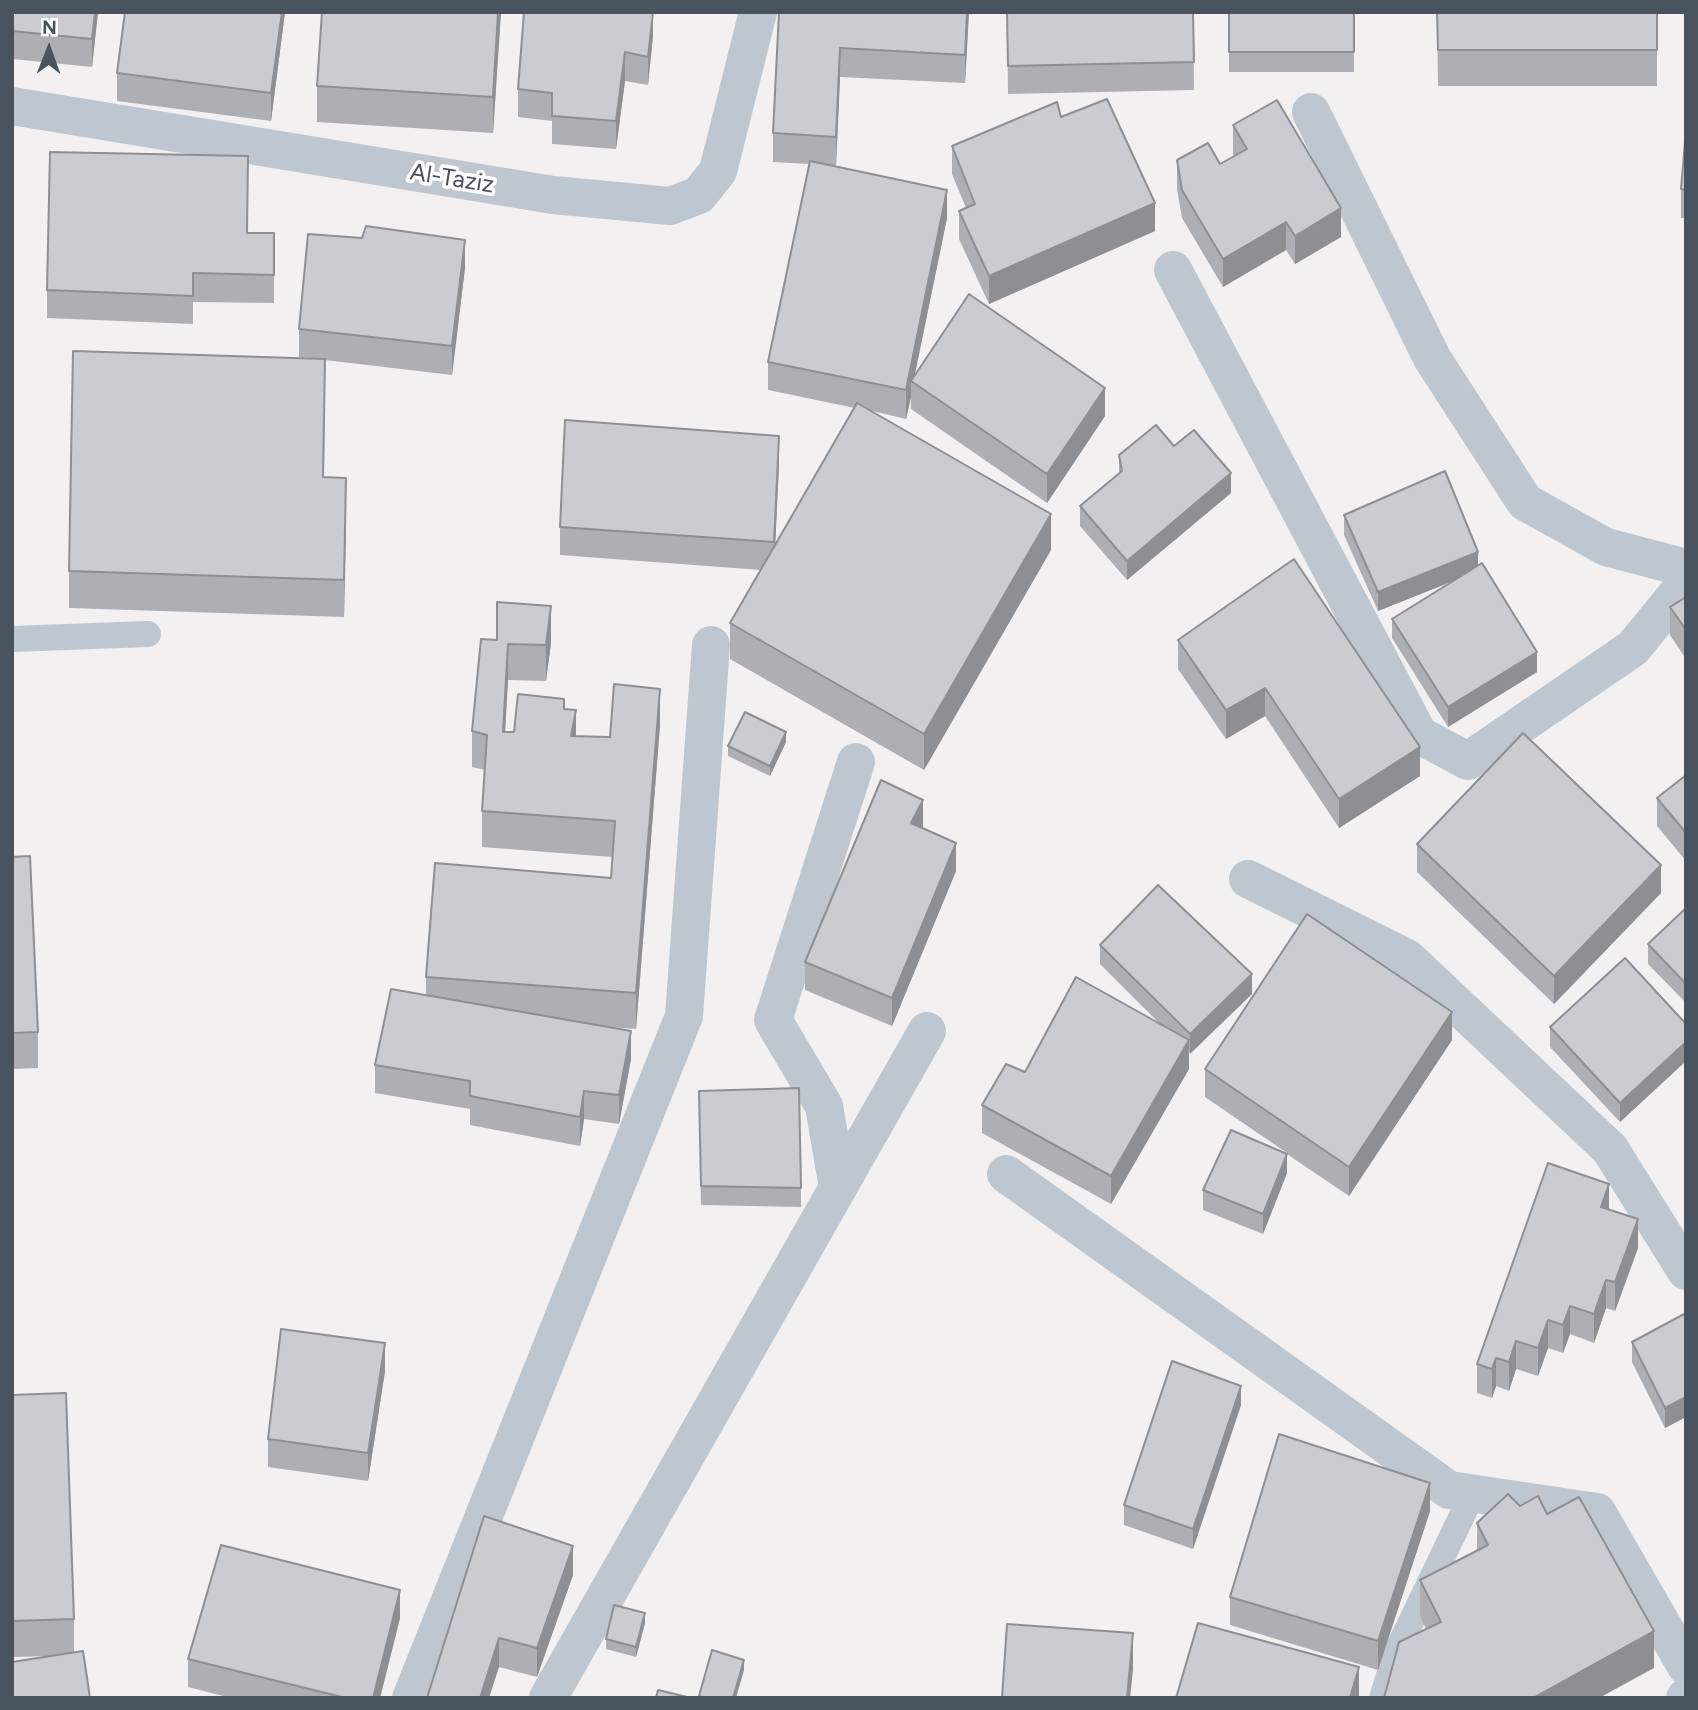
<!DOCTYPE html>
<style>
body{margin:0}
#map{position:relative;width:1698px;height:1710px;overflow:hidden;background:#f2f0f0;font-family:Figtree,sans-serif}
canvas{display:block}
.frame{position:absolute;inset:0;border:14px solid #48535d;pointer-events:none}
.north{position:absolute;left:14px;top:14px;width:70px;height:70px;-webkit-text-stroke:5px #fff;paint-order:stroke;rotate:1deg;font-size:19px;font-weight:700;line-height:28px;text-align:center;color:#48535d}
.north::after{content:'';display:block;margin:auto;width:24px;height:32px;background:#48535d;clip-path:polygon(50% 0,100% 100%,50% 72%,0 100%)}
</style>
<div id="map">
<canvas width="1698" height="1710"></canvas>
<div class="frame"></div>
<div class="north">N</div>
</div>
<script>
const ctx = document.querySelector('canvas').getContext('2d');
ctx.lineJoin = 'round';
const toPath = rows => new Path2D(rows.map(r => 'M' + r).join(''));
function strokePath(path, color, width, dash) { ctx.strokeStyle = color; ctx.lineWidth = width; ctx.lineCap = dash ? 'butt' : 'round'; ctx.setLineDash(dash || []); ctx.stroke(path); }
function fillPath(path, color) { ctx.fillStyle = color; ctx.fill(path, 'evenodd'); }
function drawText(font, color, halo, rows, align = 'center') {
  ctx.font = font + ' Figtree,sans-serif'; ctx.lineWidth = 7; ctx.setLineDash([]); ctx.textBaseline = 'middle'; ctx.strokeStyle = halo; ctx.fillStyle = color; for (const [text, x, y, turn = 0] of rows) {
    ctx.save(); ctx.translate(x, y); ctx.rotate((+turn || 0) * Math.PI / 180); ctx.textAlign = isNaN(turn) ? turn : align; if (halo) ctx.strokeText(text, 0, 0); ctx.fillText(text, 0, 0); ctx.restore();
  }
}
const lane = toPath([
 [12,639,148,634],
 [1382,1698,1396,1653,1473,1493]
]);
const street = toPath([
 [12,106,553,195,670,206,699,195,718,171,758,12],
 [1311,112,1432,358,1525,502,1606,547,1686,568],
 [1173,270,1419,735,1468,761,1633,648,1686,583],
 [1248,879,1407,958,1610,1149,1686,1271],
 [1006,1174,1449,1490,1597,1512,1686,1666],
 [838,1188,824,1106,773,1020,856,762],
 [411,1698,684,1016,711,645],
 [548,1698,927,1031]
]);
const secondary = toPath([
 [1685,1698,1686,1698]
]);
const wall = toPath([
 [12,12,98,12,92,67,12,59],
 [125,12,285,12,271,121,117,101,117,73],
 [322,12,501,12,493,133,317,122,317,86],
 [653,12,653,35,648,85,625,81,616,149,552,144,552,121,518,117,518,89],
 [779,12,969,12,965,83,840,77,836,165,825,165,947,218,915,374,1105,416,1047,503,911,409,911,397,906,419,872,411,1051,550,924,770,730,659,730,623,761,570,560,555,560,527,779,464,775,545,855,408,768,390,768,362,809,164,773,162,773,133],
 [1007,12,1193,12,1194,90,1008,94],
 [1229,12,1354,12,1354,72,1229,72],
 [1437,12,1657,12,1657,86,1438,86],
 [1061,117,1155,231,989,304,959,239,959,211,966,208,952,174,952,146],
 [1233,125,1341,237,1295,264,1286,250,1223,287,1182,218,1177,189,1177,160,1220,164,1235,156,1233,154],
 [1686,130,1686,218,1681,218,1681,189],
 [248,233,274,233,274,303,193,302,193,324,47,318,47,290],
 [465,268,452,375,325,360,324,477,346,514,344,617,69,608,69,571,311,358,299,357,299,329],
 [1174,446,1231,493,1127,580,1080,526,1080,506,1119,473,1119,455],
 [1344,515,1478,566,1537,672,1448,727,1392,638,1392,619,1453,581,1378,611,1344,535],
 [1294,559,1420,776,1339,828,1265,716,1226,739,1178,669,1178,640],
 [1686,597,1686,659,1670,635,1670,607],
 [481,639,551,643,546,681,508,680,505,732,514,732,564,709,576,736,610,737,660,725,636,1029,611,1027,631,1059,619,1124,584,1119,580,1146,470,1125,470,1109,375,1093,375,1065,426,995,426,977,611,878,612,857,482,847,482,811,485,770,472,767,472,731],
 [786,742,770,776,728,756,728,746],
 [1686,775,1686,861,1657,826,1657,798],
 [923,828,956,871,892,1026,805,990,805,962],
 [1417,844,1661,893,1554,1004,1417,872],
 [12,857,38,1032,38,1068,12,1069],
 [1686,908,1686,1003,1648,964,1648,944],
 [1100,945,1252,994,1189,1053,1189,1069,1111,1204,982,1133,982,1105,1025,1072,1160,1024,1100,964],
 [1686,1024,1686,1061,1620,1122,1550,1047,1550,1027],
 [1452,1040,1349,1196,1287,1154,1287,1173,1263,1234,1203,1210,1203,1190,1287,1153,1205,1097,1205,1069],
 [699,1091,801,1188,801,1207,701,1205],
 [1609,1210,1638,1248,1615,1311,1606,1308,1594,1343,1570,1334,1563,1353,1548,1348,1538,1376,1516,1369,1509,1391,1496,1386,1492,1398,1477,1393,1477,1364],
 [1686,1313,1686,1417,1665,1428,1632,1362,1632,1342],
 [385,1371,368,1481,268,1467,268,1439],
 [12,1395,74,1619,74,1652,51,1656,12,1657],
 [1241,1405,1193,1549,1124,1525,1124,1505],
 [1520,1506,1547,1514,1654,1668,1426,1629,1420,1616,1420,1580,1477,1551,1477,1523],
 [1430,1511,1378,1670,1230,1625,1230,1597],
 [573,1575,537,1677,499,1667,427,1698],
 [400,1618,380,1698,231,1698,188,1687,188,1659],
 [645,1623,636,1657,606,1649,606,1639]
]);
const shadedWall = toPath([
 [95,12,98,12,92,67,92,39],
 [282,12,285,12,271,121,271,93],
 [498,12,501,12,493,133,493,97],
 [653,12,653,35,648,85,648,57],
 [967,12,969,12,965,83,965,55],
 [840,48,840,77,836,165,836,137],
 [625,52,625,81,616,149,616,121],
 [947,190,947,218,913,383,911,381,911,397,906,419,906,390],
 [1155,203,1155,231,989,304,989,276],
 [1341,208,1341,237,1295,264,1295,236],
 [1286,222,1286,250,1223,287,1223,259],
 [465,240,465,268,452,375,452,346],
 [1105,388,1105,416,1047,503,1047,474],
 [779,436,779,464,774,571,774,542],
 [1231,473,1231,493,1127,580,1127,561],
 [346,478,346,514,344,617,344,580],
 [1051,514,1051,550,924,770,924,734],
 [1478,552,1478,571,1378,611,1378,592],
 [551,606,551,643,546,681,546,645],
 [508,644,508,680,503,768,503,732],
 [1537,652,1537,672,1448,727,1448,707],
 [1265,688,1265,716,1226,739,1226,710],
 [660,689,660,725,636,1029,636,993],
 [576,710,576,746,571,736],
 [786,732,786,742,770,776,770,766],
 [1420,747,1420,776,1339,828,1339,799],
 [923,800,923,829,911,823],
 [956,843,956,871,892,1026,892,998],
 [1661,865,1661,893,1554,1004,1554,976],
 [1252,974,1252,994,1190,1054,1190,1034],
 [1452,1012,1452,1040,1349,1196,1349,1167],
 [631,1031,631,1059,619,1124,619,1095],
 [1189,1040,1189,1069,1111,1204,1111,1176],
 [1686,1042,1686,1061,1620,1122,1620,1103],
 [584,1091,584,1119,580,1146,580,1117],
 [1287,1154,1287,1173,1263,1234,1263,1214],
 [1609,1184,1609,1212,1601,1207],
 [1638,1219,1638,1248,1615,1311,1615,1282],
 [1606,1280,1606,1308,1594,1343,1594,1314],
 [1570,1306,1570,1334,1563,1353,1563,1325],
 [1548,1320,1548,1348,1538,1376,1538,1348],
 [1516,1341,1516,1369,1509,1391,1509,1362],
 [385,1343,385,1371,368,1481,368,1453],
 [1496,1358,1496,1386,1492,1398,1492,1369],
 [1241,1386,1241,1405,1193,1549,1193,1529],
 [1686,1397,1686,1417,1665,1428,1665,1408],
 [1430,1483,1430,1511,1378,1670,1378,1641],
 [573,1546,573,1575,537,1677,537,1648],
 [400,1590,400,1618,380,1698,373,1698],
 [645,1613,645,1623,636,1657,636,1647],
 [1654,1631,1654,1668,1599,1698,1533,1698],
 [1133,1633,1133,1669,1130,1698,1127,1698],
 [499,1638,499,1667,489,1698,480,1698],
 [744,1660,744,1670,736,1698,733,1698],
 [1359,1667,1359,1698,1350,1698]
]);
const building = toPath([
 [12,12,95,12,92,39,12,31,12,12],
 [125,12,282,12,271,93,117,73,125,12],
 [322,12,498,12,493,97,317,86,322,12],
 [524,12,653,12,648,57,625,52,616,121,552,116,552,93,518,89,524,12],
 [779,12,967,12,965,55,840,48,836,137,773,133,779,12],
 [1007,12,1193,12,1194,62,1008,66,1007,12],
 [1229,12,1354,12,1354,52,1229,52,1229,12],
 [1437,12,1657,12,1657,50,1438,50,1437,12],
 [1107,99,1155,203,989,276,959,211,975,204,952,146,1057,102,1061,117,1107,99],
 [1277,100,1341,208,1295,236,1286,222,1223,259,1182,190,1177,160,1208,143,1220,164,1247,149,1233,125,1277,100],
 [1686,130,1686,190,1681,189,1686,130],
 [50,152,248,156,247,233,274,233,274,275,193,273,193,296,47,290,50,152],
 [810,161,947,190,906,390,768,362,810,161],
 [366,226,465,240,452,346,299,329,308,234,362,238,366,226],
 [969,294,1105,388,1047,474,911,381,969,294],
 [73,351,325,359,323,477,346,478,344,580,69,571,73,351],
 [857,403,1051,514,924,734,730,623,857,403],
 [565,420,779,436,774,542,560,527,565,420],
 [1156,425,1174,446,1194,430,1231,473,1127,561,1080,506,1122,471,1119,455,1156,425],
 [1445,471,1478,552,1378,592,1344,515,1445,471],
 [1294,559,1420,747,1339,799,1265,688,1226,710,1178,640,1294,559],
 [1482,563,1537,652,1448,707,1392,619,1482,563],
 [1686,597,1686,630,1670,607,1686,597],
 [497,602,551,606,546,645,508,644,503,732,514,732,518,694,564,699,564,709,576,710,571,736,610,737,614,684,660,689,636,993,426,977,435,863,611,878,615,821,482,811,487,735,472,731,481,639,497,640,497,602],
 [745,712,786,732,770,766,728,746,745,712],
 [1523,733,1661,865,1554,976,1417,844,1523,733],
 [1686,775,1686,833,1657,798,1686,775],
 [881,780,923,800,911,823,956,843,892,998,805,962,881,780],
 [30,856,38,1032,12,1033,12,857,30,856],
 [1158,885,1252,974,1190,1034,1100,945,1158,885],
 [1686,908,1686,984,1648,944,1686,908],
 [1307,914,1452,1012,1349,1167,1205,1069,1307,914],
 [1625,958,1686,1024,1686,1042,1620,1103,1550,1027,1625,958],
 [1076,977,1189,1040,1111,1176,982,1105,1006,1064,1025,1072,1076,977],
 [391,989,631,1031,619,1095,584,1091,580,1117,470,1096,470,1081,375,1065,391,989],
 [799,1088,801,1188,701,1186,699,1091,799,1088],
 [1231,1130,1287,1154,1263,1214,1203,1190,1231,1130],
 [1548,1163,1609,1184,1601,1207,1638,1219,1615,1282,1606,1280,1594,1314,1570,1306,1563,1325,1548,1320,1538,1348,1516,1341,1509,1362,1496,1358,1492,1369,1477,1364,1548,1163],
 [1686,1313,1686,1397,1665,1408,1632,1342,1686,1313],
 [281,1329,385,1343,368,1453,268,1439,281,1329],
 [1172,1361,1241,1386,1193,1529,1124,1505,1172,1361],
 [66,1393,74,1619,12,1621,12,1395,66,1393],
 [1279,1434,1430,1483,1378,1641,1230,1597,1279,1434],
 [1508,1494,1520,1506,1538,1496,1547,1514,1579,1497,1654,1631,1533,1698,1384,1698,1399,1642,1441,1622,1420,1580,1488,1545,1477,1523,1508,1494],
 [484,1516,573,1546,537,1648,499,1638,480,1698,427,1698,484,1516],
 [221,1545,400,1590,373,1698,346,1698,188,1659,221,1545],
 [614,1605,645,1613,636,1647,606,1639,614,1605],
 [1198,1623,1359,1667,1350,1698,1176,1698,1198,1623],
 [1007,1624,1133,1633,1127,1698,1002,1698,1007,1624],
 [712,1650,744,1660,733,1698,705,1698,699,1696,712,1650],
 [83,1651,90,1698,12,1698,12,1662,83,1651],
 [658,1690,691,1698,656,1698,658,1690]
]);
const streetNames = [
 ["Al-Taziz",452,179,9]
];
strokePath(lane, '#bec7cf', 26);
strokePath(street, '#bec7cf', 38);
strokePath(secondary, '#bec8d4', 38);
fillPath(wall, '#aeafb5');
fillPath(shadedWall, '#8d8f93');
fillPath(building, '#caccd2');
strokePath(building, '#8d8f93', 2);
drawText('24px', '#48535d', '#fff', streetNames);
</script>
